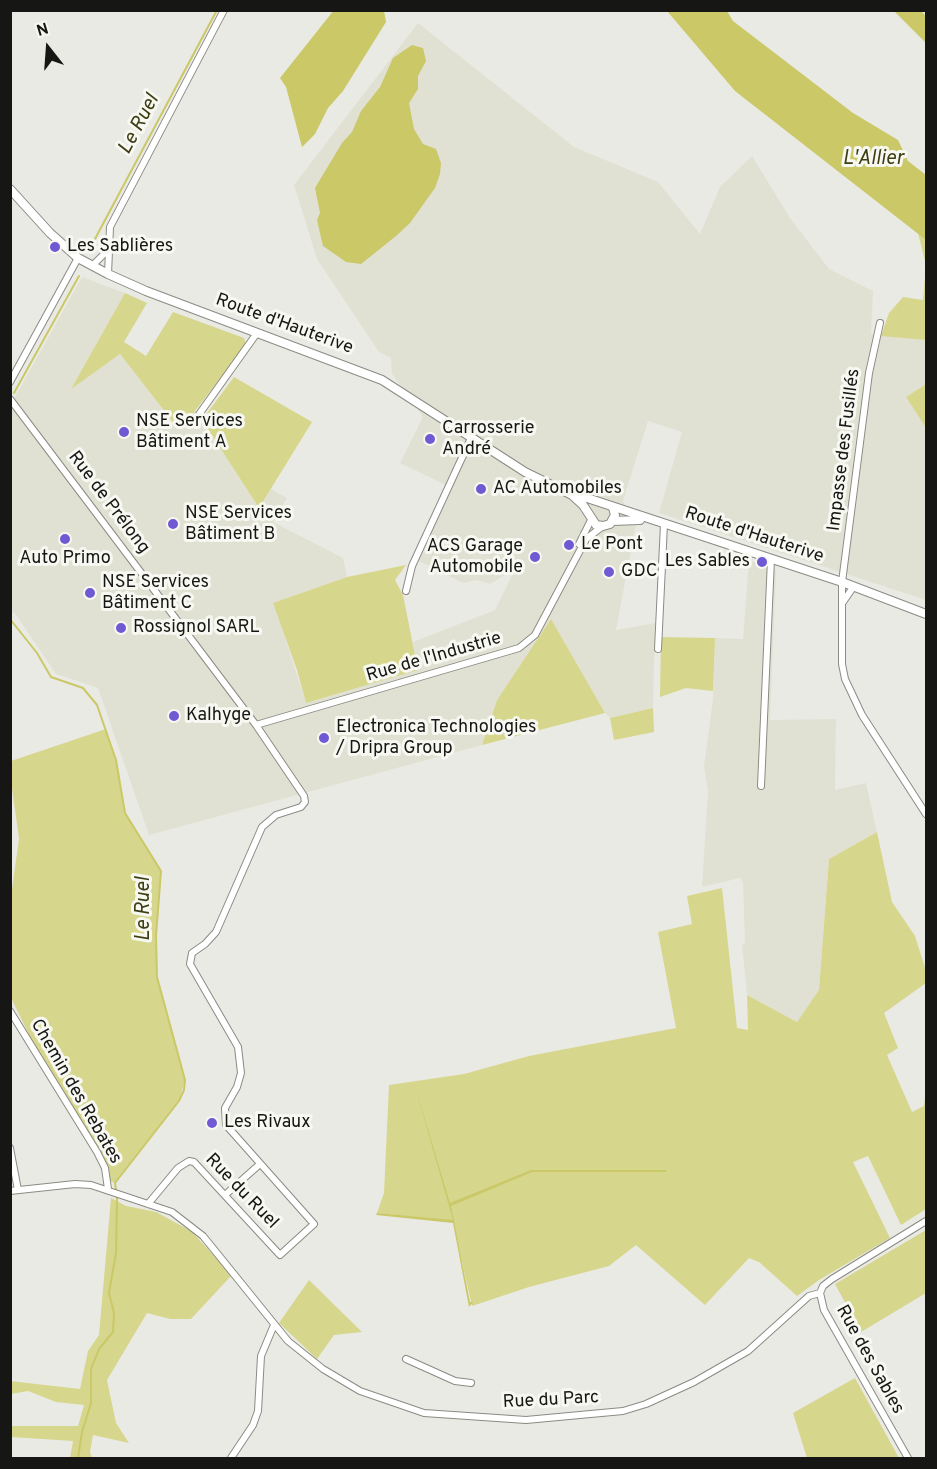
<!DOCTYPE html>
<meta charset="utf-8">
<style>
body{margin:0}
#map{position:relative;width:937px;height:1469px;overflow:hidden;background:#eaeae4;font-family:Overpass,sans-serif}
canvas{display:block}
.frame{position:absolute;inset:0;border:12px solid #161614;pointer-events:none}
.north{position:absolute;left:18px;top:18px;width:60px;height:60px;-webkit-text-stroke:4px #f7f8f1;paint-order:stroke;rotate:343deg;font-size:16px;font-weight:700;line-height:24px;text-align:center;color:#161614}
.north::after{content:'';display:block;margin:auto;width:21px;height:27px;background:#161614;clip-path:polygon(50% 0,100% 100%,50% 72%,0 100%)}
</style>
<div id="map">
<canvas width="937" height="1469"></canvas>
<div class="frame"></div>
<div class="north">N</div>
</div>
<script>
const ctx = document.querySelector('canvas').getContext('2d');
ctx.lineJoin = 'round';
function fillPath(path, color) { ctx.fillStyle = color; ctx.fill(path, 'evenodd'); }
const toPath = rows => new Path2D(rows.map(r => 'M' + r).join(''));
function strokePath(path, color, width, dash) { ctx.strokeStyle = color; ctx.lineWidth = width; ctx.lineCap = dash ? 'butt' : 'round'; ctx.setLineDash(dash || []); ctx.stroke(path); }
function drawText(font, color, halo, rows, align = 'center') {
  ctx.font = font + ' Overpass,sans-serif'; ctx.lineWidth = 6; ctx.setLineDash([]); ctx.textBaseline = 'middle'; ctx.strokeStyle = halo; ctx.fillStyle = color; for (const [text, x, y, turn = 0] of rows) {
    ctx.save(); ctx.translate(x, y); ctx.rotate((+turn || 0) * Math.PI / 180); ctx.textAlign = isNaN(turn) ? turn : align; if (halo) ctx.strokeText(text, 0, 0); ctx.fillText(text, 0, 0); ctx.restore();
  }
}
const built = toPath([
 [418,23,574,147,658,182,700,234,720,187,752,156,790,218,829,269,873,291,871,334,926,340,926,384,906,397,926,428,926,600,659,513,682,432,648,421,623,501,636,524,616,630,655,623,653,708,610,718,605,713,551,620,497,700,482,745,149,835,98,688,56,674,14,612,11,614,11,404,82,277,125,293,72,387,120,354,176,426,185,424,195,410,259,508,271,489,287,498,273,522,343,558,347,577,274,603,306,703,418,670,413,642,495,610,515,569,490,584,477,580,463,583,419,561,452,488,400,463,423,417,392,374,391,358,379,352,317,259,294,185],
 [749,560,776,570,770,720,836,719,835,790,866,783,877,832,829,859,819,991,797,1022,747,995,742,944,745,943,743,883,740,878,702,887,708,791,704,766,713,699,715,638,743,639]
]);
const green = toPath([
 [918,233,926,240,926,340,881,336,889,313,903,297,923,300,926,265],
 [125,293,147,303,124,342,146,356,173,312,244,338,246,345,185,424,176,426,120,354,71,389],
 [234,377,312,422,259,508,202,420],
 [926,384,926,428,906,397],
 [406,565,395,580,403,595,418,670,306,703,297,670,273,603,347,577],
 [551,619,605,713,482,745,497,700],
 [661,637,715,638,713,691,686,688,660,697],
 [653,708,654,732,614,740,610,718],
 [106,729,116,760,125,813,161,871,156,936,157,977,185,1080,179,1101,115,1183,108,1180,105,1168,43,1063,11,998,10,903,19,839,11,781,11,761],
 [877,832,892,902,915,936,926,971,926,983,884,1013,898,1048,887,1055,912,1112,924,1106,926,1090,926,1209,901,1225,868,1156,853,1162,890,1238,819,1280,797,1296,759,1262,749,1258,705,1305,636,1245,609,1266,529,1287,472,1306,453,1221,377,1213,384,1193,389,1085,464,1074,529,1056,676,1028,658,932,692,924,687,896,722,888,737,1028,748,1030,747,995,797,1022,819,990,829,859],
 [111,1198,126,1206,156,1212,191,1231,232,1275,191,1319,170,1319,147,1313,107,1380,116,1423,129,1443,93,1435,90,1452,92,1458,70,1458,73,1441,11,1437,11,1426,78,1426,84,1405,56,1402,28,1391,11,1394,10,1381,80,1389,88,1351,99,1335],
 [926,1230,926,1293,861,1332,835,1284],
 [309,1280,362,1332,334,1335,317,1359,279,1323],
 [855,1378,899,1458,807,1458,793,1413]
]);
const water = toPath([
 [334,10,384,11,386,22,343,91,328,108,315,134,302,147,286,87,280,78],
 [667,11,727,11,733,21,853,113,898,140,908,161,926,175,926,240,735,91],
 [894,11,921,11,926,16,926,43],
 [412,45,423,48,426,61,418,76,418,89,409,103,414,129,423,144,436,149,441,163,440,174,435,188,410,223,396,236,361,264,346,262,323,246,317,220,320,213,315,188,342,143,352,132,361,111,380,87,393,58],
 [414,1083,450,1203,531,1170,667,1170,666,1172,532,1172,451,1206,470,1302,473,1302,469,1307,453,1223,376,1215,377,1213,453,1220]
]);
const stream = toPath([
 [88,252,217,10],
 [14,393,79,276],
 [10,619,37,653,51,677,83,688,97,705,116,760,125,813,161,871,156,936,157,977,185,1080,184,1090,179,1101,115,1183,116,1190],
 [78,1458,82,1432,91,1403,91,1369,99,1349,113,1332,114,1313,109,1293,116,1253,117,1197]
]);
const street = toPath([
 [92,266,108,250],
 [108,274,110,227,224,10],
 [880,323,869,373,842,582,842,664,845,679,862,715,926,814],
 [10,382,78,258],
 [10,399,256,725,304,796,305,802,301,807,276,815,262,827,216,932,205,944,192,953,190,964,238,1047,241,1073,237,1087,225,1108,226,1125,314,1224,280,1255,194,1162,189,1161,178,1168,148,1204],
 [195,420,257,333],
 [579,544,591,520],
 [406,591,412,566,472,436],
 [843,602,854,586],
 [658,649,664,524],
 [256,725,519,648,535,635,586,539,603,526],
 [761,786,771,559],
 [10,1011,97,1152,105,1168,108,1189],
 [10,1148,18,1190],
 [10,1191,75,1184,91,1185,172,1212,203,1236,288,1341,323,1369,360,1391,424,1413,526,1420,623,1411,646,1404,694,1382,748,1351,809,1296,820,1293],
 [225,1195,260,1164],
 [406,1359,455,1381,471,1383],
 [231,1458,253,1425,258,1411,261,1356,274,1325],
 [908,1458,824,1310,820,1293,823,1286,832,1279,926,1221]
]);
const secondary = toPath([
 [10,189,50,233,78,258,108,274,146,291,382,380,525,472,572,495,583,505,596,525,603,526,610,524,615,515,613,508],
 [572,493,842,582,926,614],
 [612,521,640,520]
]);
const markers = [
 [55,247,6,"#7159d3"],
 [124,432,6,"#7159d3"],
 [430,439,6,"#7159d3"],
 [481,489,6,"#7159d3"],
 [173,524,6,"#7159d3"],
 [65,539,6,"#7159d3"],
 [569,545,6,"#7159d3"],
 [535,557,6,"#7159d3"],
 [762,562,6,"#7159d3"],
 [609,572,6,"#7159d3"],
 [90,593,6,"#7159d3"],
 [121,628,6,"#7159d3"],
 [174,716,6,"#7159d3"],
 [324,738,6,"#7159d3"],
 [212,1123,6,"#7159d3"]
];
const poiNames = [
 ["Les Sablières",67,247],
 ["NSE Services",136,422],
 ["Bâtiment A",136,443],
 ["Carrosserie",442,429],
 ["André",442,450],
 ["AC Automobiles",493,489],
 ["NSE Services",185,514],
 ["Bâtiment B",185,535],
 ["Le Pont",581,545],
 ["ACS Garage",523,547,"right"],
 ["Automobile",523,568,"right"],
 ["Auto Primo",65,559,"center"],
 ["Les Sables",750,562,"right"],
 ["GDC",621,572],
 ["NSE Services",102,583],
 ["Bâtiment C",102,604],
 ["Rossignol SARL",133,628],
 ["Kalhyge",186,716],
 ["Electronica Technologies",336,728],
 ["/ Dripra Group",336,749],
 ["Les Rivaux",224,1123]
];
const streetNames = [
 ["Route d'Hauterive",284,325,20],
 ["Impasse des Fusillés",845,450,-83],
 ["Rue de Prélong",108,503,53],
 ["Route d'Hauterive",754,536,18],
 ["Rue de l'Industrie",434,658,-16],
 ["Chemin des Rebates",75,1092,60],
 ["Rue du Ruel",241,1192,46],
 ["Rue des Sables",869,1360,61],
 ["Rue du Parc",551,1401,-3]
];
const waterNames = [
 ["Le Ruel",140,125,-62],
 ["L'Allier",873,160],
 ["Le Ruel",145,909,-90]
];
fillPath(built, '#e1e1d3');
fillPath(green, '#d7d68d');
fillPath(water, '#cac867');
strokePath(stream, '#cac867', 2);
strokePath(street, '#8b8b85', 8);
strokePath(secondary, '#8b8b85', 10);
strokePath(street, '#fff', 6);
strokePath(secondary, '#fff', 8);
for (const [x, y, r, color] of markers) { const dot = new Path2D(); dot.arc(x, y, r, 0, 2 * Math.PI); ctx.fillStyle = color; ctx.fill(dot); strokePath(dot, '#f7f8f1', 2); }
drawText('18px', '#161614', '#f7f8f1', poiNames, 'left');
drawText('18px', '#161614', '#f7f8f1', streetNames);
drawText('italic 20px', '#3e3d14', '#f7f8f1', waterNames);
</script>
